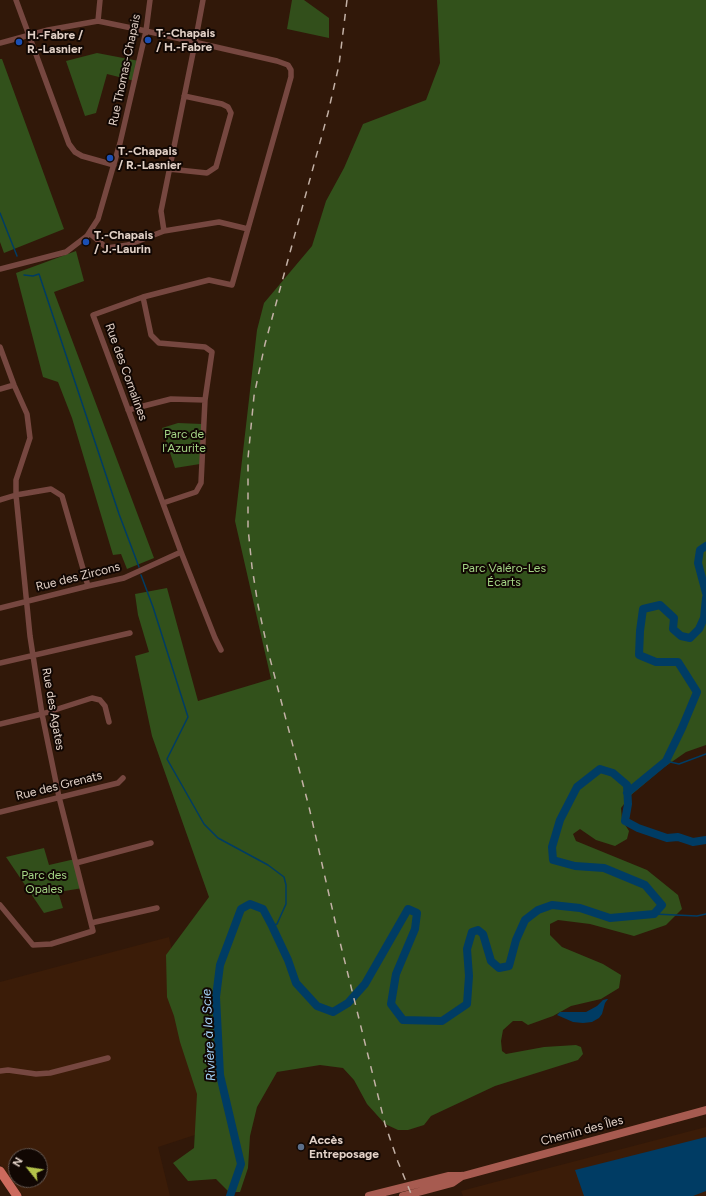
<!DOCTYPE html>
<meta charset="utf-8">
<style>
body{margin:0}
#map{position:relative;width:706px;height:1196px;overflow:hidden;background:#311809;font-family:Figtree,sans-serif}
canvas{display:block}
.north{position:absolute;left:8px;top:1148px;width:40px;height:40px;box-sizing:border-box;background:#110703;border:1px solid #655851;border-radius:50%;rotate:300deg;font-size:11px;font-weight:700;line-height:16px;text-align:center;color:#e2d1c7}
.north::after{content:'';display:block;margin:auto;width:14px;height:18px;background:#b4c24a;clip-path:polygon(50% 0,100% 100%,50% 72%,0 100%)}
</style>
<div id="map">
<canvas width="706" height="1196"></canvas>
<div class="north">N</div>
</div>
<script>
const ctx = document.querySelector('canvas').getContext('2d');
ctx.lineJoin = 'round';
function fillPath(path, color) { ctx.fillStyle = color; ctx.fill(path, 'evenodd'); }
const toPath = rows => new Path2D(rows.map(r => 'M' + r).join(''));
function strokePath(path, color, width, dash) { ctx.strokeStyle = color; ctx.lineWidth = width; ctx.lineCap = dash ? 'butt' : 'round'; ctx.setLineDash(dash || []); ctx.stroke(path); }
function drawText(font, color, halo, rows, align = 'center') {
  ctx.font = font + ' Figtree,sans-serif'; ctx.lineWidth = 4; ctx.setLineDash([]); ctx.textBaseline = 'middle'; ctx.strokeStyle = halo; ctx.fillStyle = color; for (const [text, x, y, turn = 0] of rows) {
    ctx.save(); ctx.translate(x, y); ctx.rotate((+turn || 0) * Math.PI / 180); ctx.textAlign = isNaN(turn) ? turn : align; if (halo) ctx.strokeText(text, 0, 0); ctx.fillText(text, 0, 0); ctx.restore();
  }
}
const built = toPath([
 [169,937,195,1060,207,1131,158,1147,170,1196,23,1196,0,1164,0,982],
 [16,1156,40,1156,40,1180,16,1180],
 [706,1127,706,1196,463,1196,461,1191]
]);
const green = toPath([
 [292,0,304,0,329,18,329,38,287,29],
 [97,53,139,61,135,81,107,74,96,113,85,116,66,61],
 [178,423,202,424,200,464,175,468,162,428],
 [44,848,49,865,75,859,83,888,58,892,63,908,44,913,6,857]
]);
const forest = toPath([
 [437,0,706,0,706,745,686,752,663,768,631,795,621,808,622,820,629,831,627,839,615,846,596,840,580,829,573,834,576,841,647,870,678,895,682,909,666,925,634,936,590,924,558,920,550,924,550,935,562,947,603,964,621,975,619,988,601,999,571,1006,553,1016,528,1025,522,1021,513,1021,503,1030,501,1041,502,1051,506,1054,544,1047,576,1045,581,1047,583,1054,578,1060,495,1086,431,1116,424,1125,408,1130,398,1130,385,1124,367,1104,354,1080,343,1068,320,1065,277,1072,257,1107,250,1136,248,1168,240,1192,229,1192,216,1179,188,1181,173,1163,194,1148,197,1094,180,1042,174,1016,167,997,166,955,209,897,152,736,135,656,149,652,138,615,135,594,167,588,198,701,271,679,235,521,257,330,264,303,312,246,326,201,344,168,363,124,426,100,440,63],
 [0,59,2,59,64,229,4,253,0,242],
 [76,251,84,281,54,292,154,558,127,569,121,554,113,555,72,418,58,382,43,377,16,273]
]);
const water = toPath([
 [607,999,608,999,605,1003,602,1014,599,1018,592,1022,583,1023,573,1022,557,1015,560,1012,586,1012,597,1006,603,1000],
 [706,1137,706,1191,693,1196,584,1196,575,1170]
]);
const stream = toPath([
 [0,213,17,256],
 [24,275,33,276,39,274,119,514,139,567],
 [141,575,153,607,188,717,167,759,204,824,218,838,268,865,284,877,286,885,286,904,277,924,272,926],
 [666,761,679,764,706,754],
 [654,914,697,916,706,914]
]);
const river = toPath([
 [706,546,700,550,698,563,706,593],
 [627,793,666,761,682,728,697,692,678,662,656,662,639,655,640,631,643,609,660,605,674,618,673,629,681,636,690,638,699,629,704,618,706,598],
 [230,1196,241,1164,220,1075,216,997,220,965,241,909,250,904,263,909,272,926,288,960,296,983,317,1006,333,1012,348,1003,365,984,408,909,417,913,415,929,396,974,391,1004,403,1020,442,1021,467,1004,469,976,467,949,472,932,478,930,483,934,491,961,499,968,509,966,516,940,525,920,538,910,552,905,580,908,610,918,654,914,662,905,645,885,604,868,575,866,553,860,552,847,560,820,577,787,600,769,613,773,627,785,628,804,625,821,638,828,667,838,678,837,693,842,706,840]
]);
const minor = toPath([
 [16,0,69,144,75,152,82,156,114,165],
 [98,21,100,0],
 [0,43,48,30,98,21,146,31,277,61,288,65,291,70,291,77,232,285,209,280,143,297,93,315,181,552,215,638,221,650],
 [169,169,207,173,216,167,231,113,228,107,222,104,184,96],
 [164,231,161,211,195,43,203,0],
 [89,233,107,248,128,245,164,231,219,222,248,229],
 [0,269,66,252,87,236,98,219,120,143,146,31,150,0],
 [143,297,151,335,159,343,205,347,212,352,205,400,201,483,196,492,163,503],
 [0,347,14,385,27,414,30,438,16,480,16,495,30,636,42,714,59,797,91,923,93,931,51,944,33,945,0,905],
 [0,389,14,385],
 [128,410,171,399,205,400],
 [0,500,16,495,51,489,62,496,88,586],
 [0,608,88,586,124,578,181,552],
 [0,663,130,633],
 [0,724,42,714,92,698,100,700,105,706,109,722],
 [0,812,118,783,123,778],
 [76,863,151,843],
 [91,923,157,908],
 [0,1071,8,1070,36,1074,50,1073,108,1058]
]);
const secondary = toPath([
 [369,1196,449,1176,463,1176,706,1110],
 [403,1196,452,1183,462,1176]
]);
const primary = toPath([
 [0,1171,17,1196]
]);
const rail = toPath([
 [347,0,339,65,328,113,265,344,259,372,254,396,248,458,248,528,252,567,258,605,268,651,309,807,338,934,385,1124,398,1162,412,1196]
]);
const markers = [
 [148,40,4,"#1a4fb4"],
 [19,42,4,"#1a4fb4"],
 [110,158,4,"#1a4fb4"],
 [86,242,4,"#1a4fb4"],
 [301,1147,4,"#5c6f8a"]
];
const poiNames = [
 ["T.-Chapais",156,33],
 ["/ H.-Fabre",156,47],
 ["H.-Fabre /",27,35],
 ["R.-Lasnier",27,49],
 ["T.-Chapais",118,151],
 ["/ R.-Lasnier",118,165],
 ["T.-Chapais",94,235],
 ["/ J.-Laurin",94,249],
 ["Accès",309,1140],
 ["Entreposage",309,1154]
];
const streetNames = [
 ["Rue Thomas-Chapais",125,70,-78],
 ["Rue des Cornalines",126,372,70],
 ["Rue des Zircons",78,577,-14],
 ["Rue des Agates",53,709,80],
 ["Rue des Grenats",59,786,-14],
 ["Chemin des Îles",582,1131,-15]
];
const parkNames = [
 ["Parc de",184,434],
 ["l'Azurite",184,448],
 ["Parc Valéro-Les",504,568],
 ["Écarts",504,582],
 ["Parc des",44,875],
 ["Opales",44,889]
];
const waterNames = [
 ["Rivière à la Scie",209,1035,-93]
];
fillPath(built, '#3b1c08');
fillPath(green, '#324f1b');
fillPath(forest, '#32511b');
fillPath(water, '#003c64');
strokePath(stream, '#003c64', 1.5);
strokePath(river, '#003c64', 8);
strokePath(minor, '#764740', 5.5);
strokePath(secondary, '#a75b50', 8);
strokePath(primary, '#cc6a5d', 9);
strokePath(rail, '#c3b1a6', 1.5, [7, 7]);
for (const [x, y, r, color] of markers) { const dot = new Path2D(); dot.arc(x, y, r, 0, 2 * Math.PI); ctx.fillStyle = color; ctx.fill(dot); strokePath(dot, '#110703', 1.5); }
drawText('bold 12px', '#e2d1c7', '#110703', poiNames, 'left');
drawText('12px', '#e2d1c7', '#110703', streetNames);
drawText('12px', '#a4d585', '#110703', parkNames);
drawText('italic 13px', '#a4d1f7', '#110703', waterNames);
</script>
